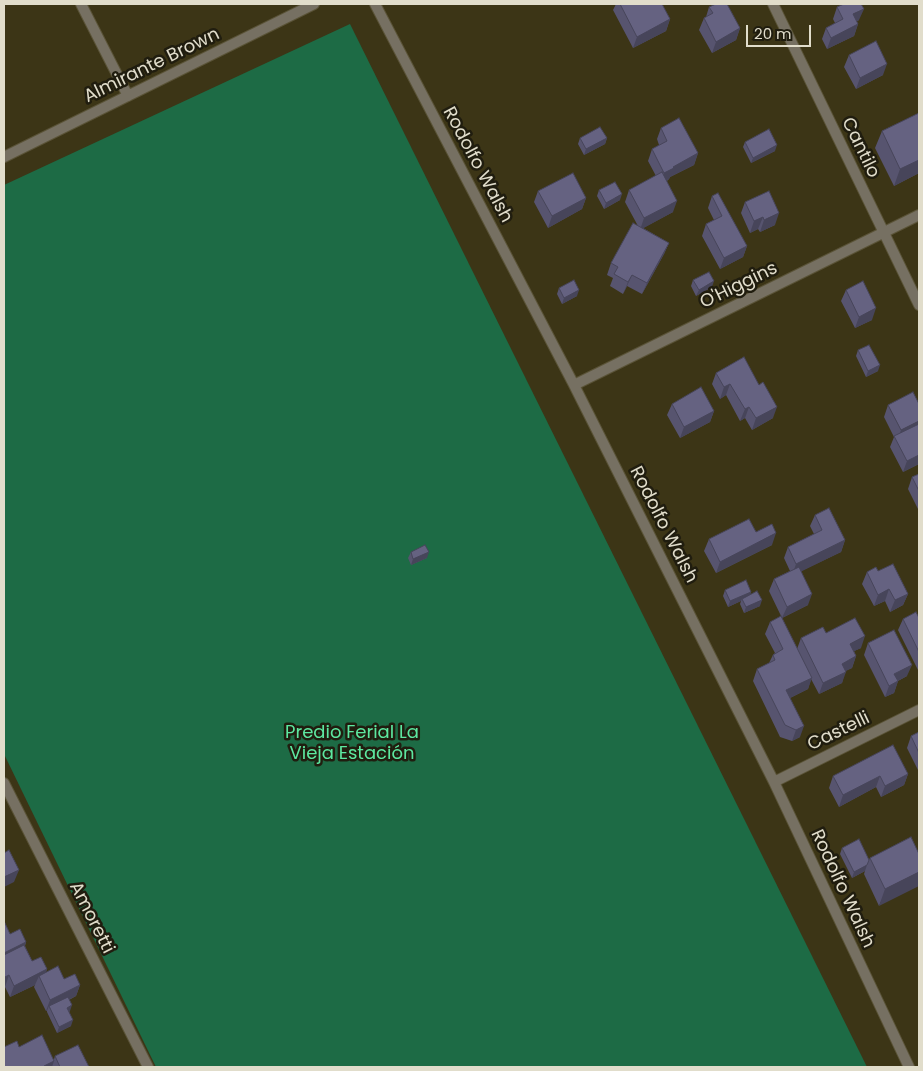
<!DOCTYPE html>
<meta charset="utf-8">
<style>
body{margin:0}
#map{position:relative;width:923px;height:1071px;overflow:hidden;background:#3c3516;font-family:Poppins,sans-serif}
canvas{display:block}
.frame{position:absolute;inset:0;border:5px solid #e1ddcb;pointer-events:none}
.scale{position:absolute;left:746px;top:25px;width:65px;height:22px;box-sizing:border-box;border:2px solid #e1ddcb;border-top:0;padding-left:6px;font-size:15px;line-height:18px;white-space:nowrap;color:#e1ddcb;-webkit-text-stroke:4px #201d0f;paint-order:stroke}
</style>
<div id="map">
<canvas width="923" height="1071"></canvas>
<div class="frame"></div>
<div class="scale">20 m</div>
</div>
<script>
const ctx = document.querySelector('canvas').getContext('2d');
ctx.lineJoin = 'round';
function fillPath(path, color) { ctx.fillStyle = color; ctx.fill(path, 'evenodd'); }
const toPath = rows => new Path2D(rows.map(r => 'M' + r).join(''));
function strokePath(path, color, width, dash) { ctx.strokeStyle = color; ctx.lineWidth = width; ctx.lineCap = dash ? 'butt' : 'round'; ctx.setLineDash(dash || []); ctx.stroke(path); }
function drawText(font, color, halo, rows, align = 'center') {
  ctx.font = font + ' Poppins,sans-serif'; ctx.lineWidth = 5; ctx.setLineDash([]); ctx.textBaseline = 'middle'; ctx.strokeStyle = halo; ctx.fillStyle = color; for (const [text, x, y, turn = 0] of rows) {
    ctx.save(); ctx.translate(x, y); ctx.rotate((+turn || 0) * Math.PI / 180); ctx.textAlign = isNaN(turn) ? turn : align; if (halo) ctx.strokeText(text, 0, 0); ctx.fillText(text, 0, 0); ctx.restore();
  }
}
const green = toPath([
 [350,24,867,1067,156,1067,4,754,4,185]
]);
const street = toPath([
 [81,4,128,96],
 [375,4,574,385,774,782,909,1067],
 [773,4,919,305],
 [4,157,314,4],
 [574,385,919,215],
 [774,782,919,710],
 [4,783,148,1067]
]);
const wall = toPath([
 [616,4,662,4,670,19,666,31,633,48,613,10],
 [709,7,740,28,736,40,712,53,699,30,704,18,706,17],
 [837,7,859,20,856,22,858,24,854,36,827,49,822,39,826,28,835,23,833,19],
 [849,55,883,75,856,89,844,67],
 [919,113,919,173,894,186,875,148,882,131],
 [661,128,698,153,694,165,670,177,669,179,667,181,673,212,643,228,669,243,664,254,642,294,627,286,623,294,610,286,613,278,607,275,611,263,638,226,625,202,629,190,656,176,648,161,652,149,659,145,657,139],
 [580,138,607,138,605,144,584,155,578,144],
 [745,142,775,151,751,163,743,147],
 [599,190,620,200,604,209,597,196],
 [538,191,586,198,582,209,548,228,534,202],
 [712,196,747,246,743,257,720,269,702,236,706,224,714,220,708,208],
 [745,202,775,225,760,232,758,229,750,233,741,213],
 [693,280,712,287,696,296,691,286],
 [559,288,577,296,562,304,557,294],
 [846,290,872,320,855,328,841,301],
 [858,350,878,371,866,377,856,356],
 [744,357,773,418,752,430,745,418,740,421,726,395,720,399,712,384,716,373],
 [672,404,714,411,710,422,680,438,667,415],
 [888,405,919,464,903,472,890,447,894,437,884,417],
 [919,474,919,511,908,489,912,477],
 [815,515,845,540,841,552,801,571,808,605,782,618,769,591,774,579,790,571,784,558,788,547,814,534,810,526],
 [756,532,772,545,716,573,704,551,709,539],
 [411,552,427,558,411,565,408,558],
 [878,571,908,594,903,605,890,612,885,601,874,606,862,584,867,572],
 [725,590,751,592,750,595,760,606,744,613,740,604,741,601,728,607,723,596],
 [919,610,919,672,898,630,903,619,918,615],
 [770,622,797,649,801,638,826,633,861,648,854,651,856,656,852,668,845,671,842,683,819,694,811,679,808,689,790,698,800,737,792,741,780,737,753,681,757,669,769,663,773,655,775,653,765,634],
 [868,643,907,676,898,681,894,693,885,697,864,655],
 [919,732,919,772,907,748,911,736],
 [908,774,904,785,881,797,876,787,839,807,829,788,833,776],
 [911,837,879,906,864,874,865,871,852,878,840,854,842,848,869,860,870,858],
 [4,921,10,934,26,942,25,946,32,961,47,969,46,972,80,985,76,996,69,1000,70,1011,69,1012,71,1026,57,1033,47,1012,47,1011,46,1011,34,987,35,985,10,997,5,987,4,987],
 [19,1047,54,1059,55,1056,89,1067,4,1067]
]);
const shadedWall = toPath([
 [864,9,859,20,849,26,853,14],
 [670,19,666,31,633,48,637,37],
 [858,24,854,36,827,49,831,38],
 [740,28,736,40,712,53,716,42],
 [887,64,883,75,856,89,860,78],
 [607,138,605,144,584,155,586,149],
 [777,145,775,151,751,163,753,158],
 [698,153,694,165,670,177,669,179,660,184,664,173,673,167],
 [919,160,919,173,894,186,900,169],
 [622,194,620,200,604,209,606,203],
 [586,198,582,209,548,228,552,216],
 [677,201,673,212,640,230,644,218],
 [779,213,775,225,760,232,764,220],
 [763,217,758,229,750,233,754,221],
 [669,243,664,254,642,294,647,283],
 [747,246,743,257,720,269,724,258],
 [632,275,627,286,623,294,628,282],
 [714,281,712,287,696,296,699,290],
 [579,290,577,296,562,304,564,298],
 [876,308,872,320,855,328,859,317],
 [880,365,878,371,866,377,868,371],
 [730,384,726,395,720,399,724,387],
 [749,407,745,418,740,421,745,409],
 [777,407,773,418,752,430,756,418],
 [714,411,710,422,680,438,684,427],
 [919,421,919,430,897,442,901,430],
 [919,455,919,464,903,472,907,461],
 [776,533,772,545,716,573,720,562],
 [845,540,841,552,792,576,796,564],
 [429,552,427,558,411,565,413,559],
 [889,589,885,601,874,606,878,595],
 [751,592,749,597,742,599,741,601,728,607,730,601],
 [812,594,808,605,782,618,787,607],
 [908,594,903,605,890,612,895,600],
 [762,600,760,606,744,613,746,607],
 [865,636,861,648,846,655,850,644],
 [856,656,852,668,838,675,842,664],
 [912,665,907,676,890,685,894,674],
 [846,672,842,683,819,694,823,683],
 [812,678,808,689,782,702,786,690],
 [898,681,894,693,885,697,889,686],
 [804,726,800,737,792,741,796,730],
 [908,774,904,785,881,797,885,786],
 [880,776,876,787,839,807,843,795],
 [867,865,865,871,852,878,854,872],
 [19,870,14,882,4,887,4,877],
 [919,872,919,886,879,906,885,889],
 [26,942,22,953,4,963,4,953],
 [47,969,43,981,39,976,35,985,10,997,14,986],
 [9,975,5,987,4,987,4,981,5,977],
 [80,985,76,996,50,1009,49,1006,47,1011,46,1011,50,1000],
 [72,1005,70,1011,65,1014,67,1008],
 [73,1020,71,1026,57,1033,59,1027],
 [54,1061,52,1067,43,1067,44,1066]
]);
const building = toPath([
 [620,4,662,4,670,19,637,37,620,4],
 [716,4,727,4,740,28,716,42,704,18,713,13,709,7,716,4],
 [844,4,861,4,864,9,853,14,858,24,831,38,826,28,843,19,837,7,844,4],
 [876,41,887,64,860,78,849,55,876,41],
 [919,113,919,160,900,169,882,131,919,113],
 [679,118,698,153,673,167,674,168,664,173,652,149,667,141,661,128,679,118],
 [600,127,607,138,586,149,580,138,600,127],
 [769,129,777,145,753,158,745,142,769,129],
 [662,172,677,201,644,218,629,190,662,172],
 [573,173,586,198,552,216,538,191,573,173],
 [615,182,622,194,606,203,599,190,615,182],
 [769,191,779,213,764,220,763,217,754,221,745,202,769,191],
 [718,193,747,246,724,258,706,224,722,216,712,196,718,193],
 [633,223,669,243,647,283,632,275,628,282,614,274,618,267,611,263,633,223],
 [709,272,714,281,699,290,693,280,709,272],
 [574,280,579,290,564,298,559,288,574,280],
 [863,281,876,308,859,317,846,290,863,281],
 [869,345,880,365,868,371,858,350,869,345],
 [744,357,759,385,763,382,777,407,756,418,749,407,745,409,730,384,724,387,716,373,744,357],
 [701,387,714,411,684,427,672,404,701,387],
 [913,392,919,404,919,421,901,430,888,405,913,392],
 [919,424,919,455,907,461,894,436,919,424],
 [919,474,919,491,912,477,919,474],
 [829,508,845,540,796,564,788,547,822,530,815,515,829,508],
 [749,519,756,532,772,524,776,533,720,562,709,539,749,519],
 [425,545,429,552,413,559,411,552,425,545],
 [893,564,908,594,895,600,889,589,878,595,867,572,876,567,878,571,893,564],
 [799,567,812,594,787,607,774,579,799,567],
 [746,580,751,592,730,601,725,590,746,580],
 [757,591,762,600,746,607,742,599,757,591],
 [916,612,919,618,919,652,903,619,916,612],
 [781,616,812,678,786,690,804,726,796,730,785,725,757,669,775,660,773,655,783,649,770,622,781,616],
 [855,618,865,636,850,644,856,656,842,664,846,672,823,683,801,638,823,627,826,633,855,618],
 [894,630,912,665,894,674,898,681,889,686,868,643,894,630],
 [919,732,919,753,911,736,919,732],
 [893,745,908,774,885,786,880,776,843,795,833,776,893,745],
 [911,837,919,854,919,872,885,889,870,858,911,837],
 [859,839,869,860,867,865,854,872,842,848,859,839],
 [9,850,19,870,4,877,4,853,9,850],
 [4,921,10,934,20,929,26,942,4,953,4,921],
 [24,945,32,961,41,957,47,969,14,986,9,975,5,977,4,974,4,955,24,945],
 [58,966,64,979,75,974,80,985,50,1000,39,976,58,966],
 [68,997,72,1005,67,1008,73,1020,59,1027,49,1006,68,997],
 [42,1035,54,1061,44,1066,44,1067,4,1067,4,1047,17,1041,19,1047,42,1035],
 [78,1045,89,1067,60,1067,55,1056,78,1045]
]);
const streetNames = [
 ["Almirante Brown",152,66,-26],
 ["Cantilo",860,148,64],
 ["Rodolfo Walsh",477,165,62],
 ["O'Higgins",739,286,-26],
 ["Rodolfo Walsh",663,525,63],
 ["Castelli",839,732,-26],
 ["Rodolfo Walsh",842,889,65],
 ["Amoretti",91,918,63]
];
const parkNames = [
 ["Predio Ferial La",352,733],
 ["Vieja Estación",352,754]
];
fillPath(green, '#1d6b45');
strokePath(street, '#5a5337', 12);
strokePath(street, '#767062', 10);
fillPath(wall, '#57546f');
fillPath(shadedWall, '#47455a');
fillPath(building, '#656281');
strokePath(building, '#47455a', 1);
drawText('18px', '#e1ddcb', '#201d0f', streetNames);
drawText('18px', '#5de8a0', '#201d0f', parkNames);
</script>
